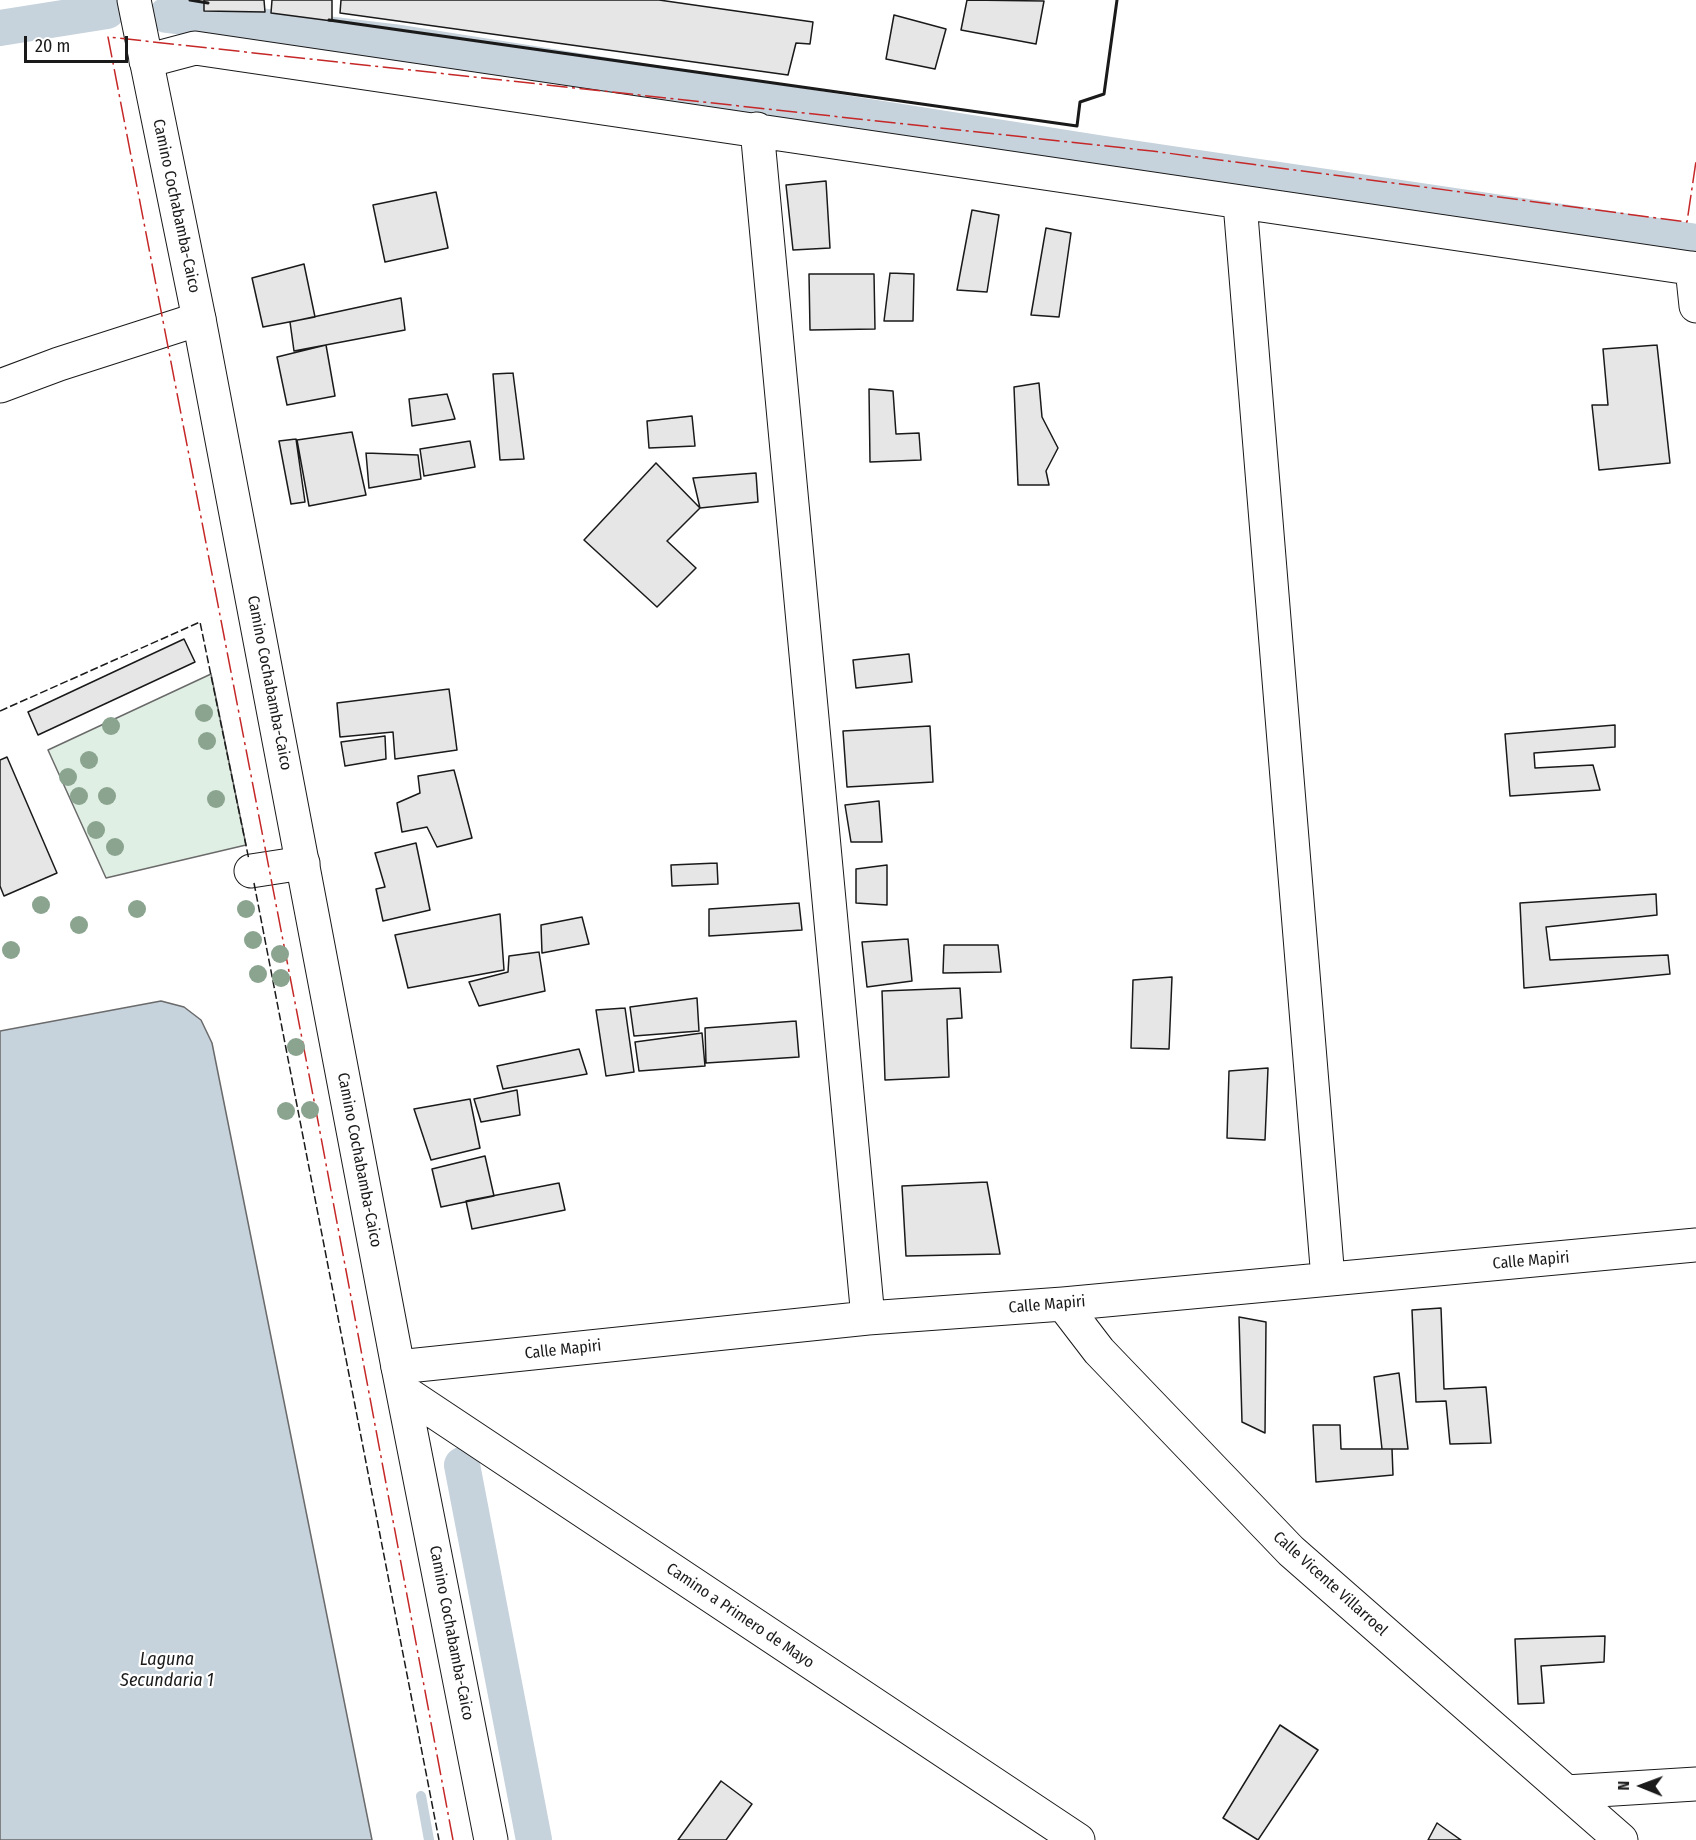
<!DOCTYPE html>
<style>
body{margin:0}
#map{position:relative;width:1696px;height:1840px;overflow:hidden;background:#fff;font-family:"Fira Sans Condensed",sans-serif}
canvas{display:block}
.north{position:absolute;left:1612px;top:1756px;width:60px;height:60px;-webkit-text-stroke:4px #fff;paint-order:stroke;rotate:271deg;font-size:16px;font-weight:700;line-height:24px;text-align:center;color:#1a1a1a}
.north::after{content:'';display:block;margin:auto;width:21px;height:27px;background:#1a1a1a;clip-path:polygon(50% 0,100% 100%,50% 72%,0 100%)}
.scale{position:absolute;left:24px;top:36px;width:104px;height:27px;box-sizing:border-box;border:3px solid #1a1a1a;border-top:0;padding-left:8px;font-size:18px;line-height:21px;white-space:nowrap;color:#1a1a1a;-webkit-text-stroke:4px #fff;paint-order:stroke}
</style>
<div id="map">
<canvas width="1696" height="1840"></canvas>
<div class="north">N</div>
<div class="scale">20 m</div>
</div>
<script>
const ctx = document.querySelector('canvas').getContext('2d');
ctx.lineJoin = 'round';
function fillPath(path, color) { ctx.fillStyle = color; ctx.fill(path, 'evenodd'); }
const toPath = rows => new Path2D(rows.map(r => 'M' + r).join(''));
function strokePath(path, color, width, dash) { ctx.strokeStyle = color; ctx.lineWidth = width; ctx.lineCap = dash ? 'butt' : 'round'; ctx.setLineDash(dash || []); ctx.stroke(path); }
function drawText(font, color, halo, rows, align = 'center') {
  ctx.font = font + ' "Fira Sans Condensed",sans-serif'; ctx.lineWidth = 4.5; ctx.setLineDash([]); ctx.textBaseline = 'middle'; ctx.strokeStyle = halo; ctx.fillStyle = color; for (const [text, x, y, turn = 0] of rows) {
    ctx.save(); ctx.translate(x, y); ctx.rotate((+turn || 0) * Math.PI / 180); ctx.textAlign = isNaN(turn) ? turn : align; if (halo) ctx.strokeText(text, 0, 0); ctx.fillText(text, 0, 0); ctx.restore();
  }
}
const green = toPath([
 [211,674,246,845,106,878,48,750,211,674]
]);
const water = toPath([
 [161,1001,184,1007,201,1020,212,1043,372,1840,0,1840,0,1031,161,1001]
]);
const stream = toPath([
 [421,1796,429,1840],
 [533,1839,533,1840]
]);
const canal = toPath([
 [167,15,394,42,1104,154,1696,242],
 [0,28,107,11],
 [462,1465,534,1840]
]);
const building = toPath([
 [204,0,264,0,265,12,204,11,204,0],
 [272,0,332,0,332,21,271,13,272,0],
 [341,0,659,0,813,22,810,44,796,43,788,75,340,13,341,0],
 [967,0,1044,1,1036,44,961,30,967,0],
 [894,15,946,29,935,69,886,59,894,15],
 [826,181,830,248,793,250,786,185,826,181],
 [436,192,448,248,385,262,373,205,436,192],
 [972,210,999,215,987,292,957,290,972,210],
 [1046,228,1071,233,1059,317,1031,315,1046,228],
 [304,264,315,317,263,327,252,278,304,264],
 [890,273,914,274,913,321,884,321,890,273],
 [809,274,874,274,875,329,810,330,809,274],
 [401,298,405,330,294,351,290,322,401,298],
 [326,345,335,396,287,405,277,357,326,345],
 [1657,345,1670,463,1599,470,1592,405,1608,405,1603,349,1657,345],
 [513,373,524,459,500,460,493,374,513,373],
 [1039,383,1042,417,1058,448,1046,471,1049,485,1018,485,1014,387,1039,383],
 [869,389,893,391,896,434,919,433,921,460,870,462,869,389],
 [447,394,455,419,412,426,409,399,447,394],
 [692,416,695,446,649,448,647,421,692,416],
 [352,432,366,495,309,506,297,440,352,432],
 [296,439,305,502,291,504,279,441,296,439],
 [470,441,475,467,424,476,420,449,470,441],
 [366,453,418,455,421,479,369,488,366,453],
 [656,463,700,508,667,541,696,568,657,607,584,540,656,463],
 [756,473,758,502,700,508,693,478,756,473],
 [184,639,195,662,38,735,28,712,184,639],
 [909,654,912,682,856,688,853,660,909,654],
 [449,689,457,750,395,759,393,732,340,737,337,703,449,689],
 [1615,725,1615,747,1534,753,1535,768,1593,765,1600,790,1510,796,1505,734,1615,725],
 [930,726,933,782,847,787,843,731,930,726],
 [385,736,386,759,345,766,341,742,385,736],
 [7,757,57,873,4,896,0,886,0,760,7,757],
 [454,770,472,838,437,847,427,827,402,832,397,803,420,793,418,776,454,770],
 [879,801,882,842,851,842,845,805,879,801],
 [416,843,430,910,383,921,376,889,385,887,375,853,416,843],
 [717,863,718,884,672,886,671,865,717,863],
 [887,865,887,905,856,903,856,869,887,865],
 [1656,894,1657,915,1546,927,1550,960,1668,955,1670,974,1524,988,1520,903,1656,894],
 [799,903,802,930,709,936,709,909,799,903],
 [500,914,504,970,408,988,395,935,500,914],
 [582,917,589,944,542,953,541,925,582,917],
 [908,939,912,981,867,987,862,942,908,939],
 [944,945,998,945,1001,972,943,973,944,945],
 [539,952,545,991,479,1006,469,982,508,972,509,956,539,952],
 [1172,977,1169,1049,1131,1048,1133,980,1172,977],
 [960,988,962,1018,947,1019,949,1077,885,1080,882,991,960,988],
 [697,998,699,1031,634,1036,630,1007,697,998],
 [625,1008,634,1072,606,1076,596,1010,625,1008],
 [796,1021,799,1057,706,1063,705,1028,796,1021],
 [702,1033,705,1066,639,1071,635,1042,702,1033],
 [579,1049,587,1074,503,1089,497,1066,579,1049],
 [1268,1068,1265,1140,1227,1138,1229,1071,1268,1068],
 [517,1090,520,1115,481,1122,474,1099,517,1090],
 [470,1099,480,1148,431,1160,414,1109,470,1099],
 [485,1156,494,1196,441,1207,432,1169,485,1156],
 [987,1182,1000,1254,906,1256,902,1186,987,1182],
 [559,1183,565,1210,472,1229,466,1201,559,1183],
 [1441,1308,1444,1389,1486,1387,1491,1443,1450,1444,1446,1401,1416,1402,1412,1310,1441,1308],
 [1239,1317,1266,1322,1265,1433,1242,1422,1239,1317],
 [1399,1373,1408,1449,1382,1449,1374,1377,1399,1373],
 [1313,1425,1340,1425,1341,1449,1392,1449,1393,1475,1316,1482,1313,1425],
 [1605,1636,1604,1662,1541,1666,1544,1703,1518,1704,1515,1639,1605,1636],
 [1280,1725,1318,1750,1258,1840,1223,1818,1280,1725],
 [721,1781,752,1804,726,1840,678,1840,721,1781],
 [1437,1823,1461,1840,1428,1840,1437,1823]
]);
const minor = toPath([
 [146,61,195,48,1696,269],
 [757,129,868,1318],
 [1240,203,1328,1279],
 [1692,268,1696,306],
 [0,386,59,364,199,319],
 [251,871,303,863],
 [1063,1304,1099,1351,1291,1551,1621,1840],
 [398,1367,868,1318,1063,1304,1696,1245],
 [1566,1792,1696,1784]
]);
const major = toPath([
 [134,0,199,319,398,1367,491,1840],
 [403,1391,1078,1840]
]);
const fence = toPath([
 [0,711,200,622,249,860],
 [254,883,439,1840]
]);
const wall = toPath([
 [190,0,208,3],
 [329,20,1077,126,1080,102,1104,94,1117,0]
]);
const power = toPath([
 [453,1840,317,1116,108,37,1152,151,1687,222,1696,161]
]);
const trees = [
 [204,713],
 [111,726],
 [207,741],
 [89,760],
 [68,777],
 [79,796],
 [107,796],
 [216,799],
 [96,830],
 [115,847],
 [41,905],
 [137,909],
 [246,909],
 [79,925],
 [253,940],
 [11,950],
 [280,954],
 [258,974],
 [281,978],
 [296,1047],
 [310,1110],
 [286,1111]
];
const streetNames = [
 ["Camino Cochabamba-Caico",176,206,78],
 ["Camino Cochabamba-Caico",269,683,79],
 ["Camino Cochabamba-Caico",359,1160,79],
 ["Calle Mapiri",1531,1261,-5],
 ["Calle Mapiri",1047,1305,-5],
 ["Calle Mapiri",563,1350,-6],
 ["Calle Vicente Villarroel",1330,1584,42],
 ["Camino a Primero de Mayo",740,1616,34],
 ["Camino Cochabamba-Caico",451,1633,79]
];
const waterNames = [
 ["Laguna",167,1660],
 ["Secundaria 1",167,1681]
];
fillPath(green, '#e0efe3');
strokePath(green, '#6a6a6a', 1.5);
fillPath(water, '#c6d2dc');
strokePath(water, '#6a6a6a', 1.5);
strokePath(stream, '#c6d2dc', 10);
strokePath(canal, '#c6d2dc', 36);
fillPath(building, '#e6e6e6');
strokePath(building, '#1a1a1a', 1.5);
strokePath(minor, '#1a1a1a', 35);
strokePath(major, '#1a1a1a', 35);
strokePath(minor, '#fff', 33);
strokePath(major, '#fff', 33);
strokePath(fence, '#1a1a1a', 1.5, [8, 3]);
strokePath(wall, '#1a1a1a', 3);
strokePath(power, '#c62828', 1.5, [21, 4.5, 3, 4.5]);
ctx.fillStyle = '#8aa48f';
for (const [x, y] of trees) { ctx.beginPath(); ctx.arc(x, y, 9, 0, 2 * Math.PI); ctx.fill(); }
drawText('16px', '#1a1a1a', '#fff', streetNames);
drawText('italic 18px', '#1a1a1a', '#fff', waterNames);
</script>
